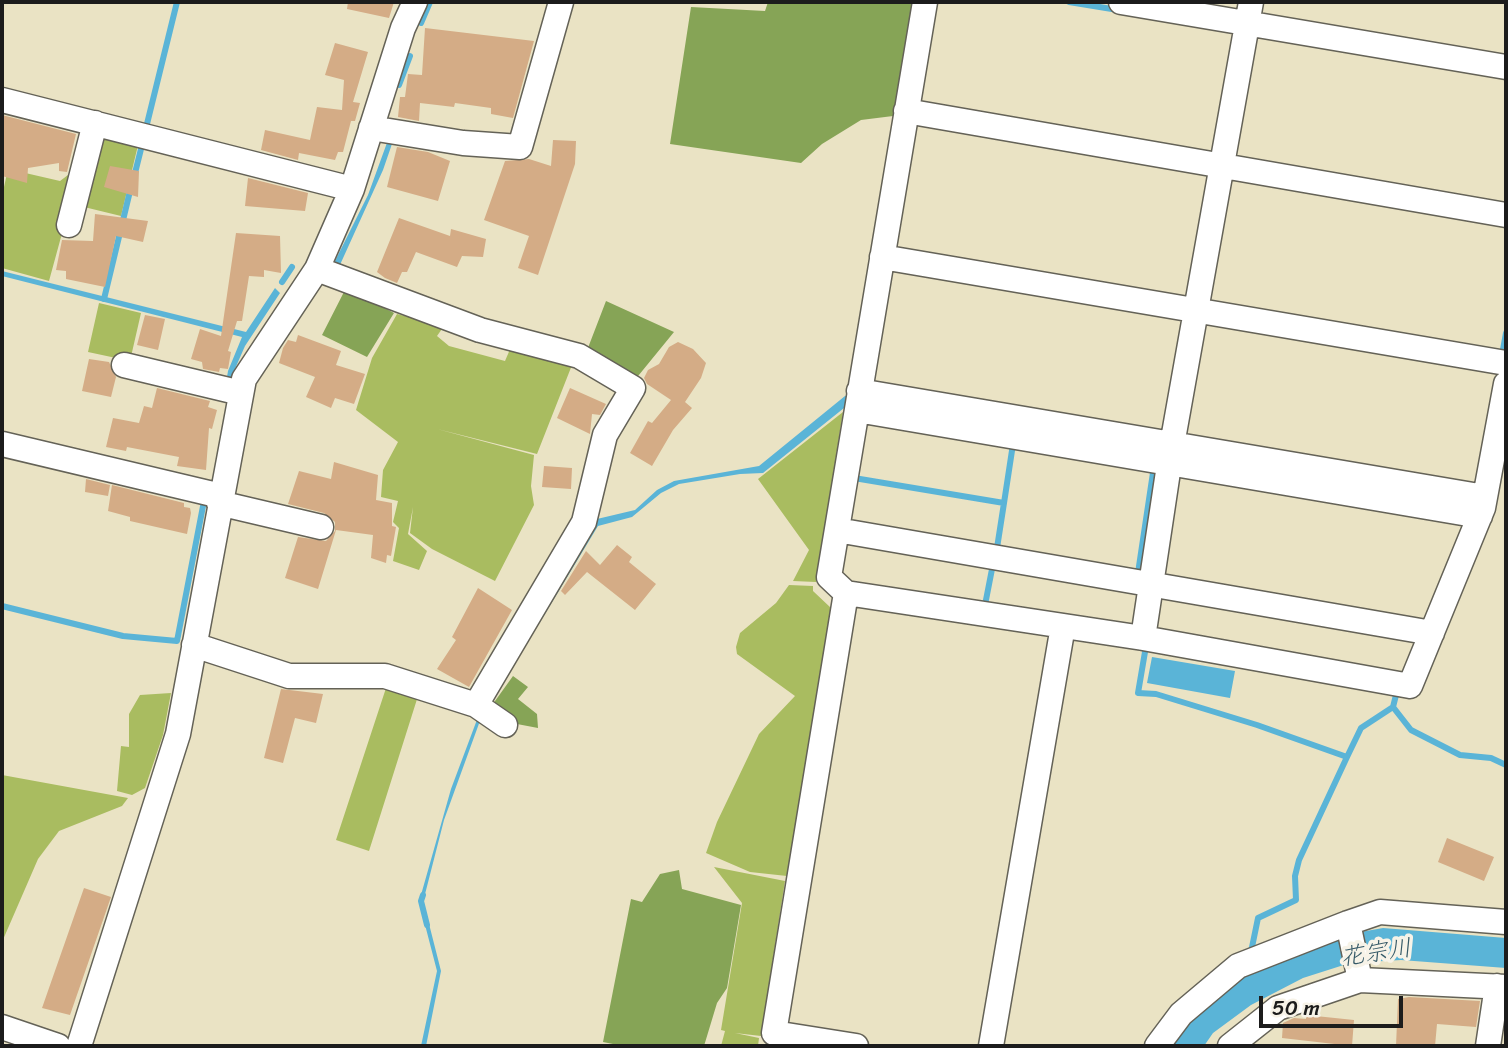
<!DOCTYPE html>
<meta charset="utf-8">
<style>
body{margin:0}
#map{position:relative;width:1508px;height:1048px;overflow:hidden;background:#eae3c4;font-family:Sriracha,sans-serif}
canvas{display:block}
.frame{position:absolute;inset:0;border:4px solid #1c1c1c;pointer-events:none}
.scale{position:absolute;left:1259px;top:996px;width:144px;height:32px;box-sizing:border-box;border:4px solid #1c1c1c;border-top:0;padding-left:9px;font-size:21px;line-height:24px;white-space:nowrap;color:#1c1c1c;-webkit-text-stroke:5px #f7f3e8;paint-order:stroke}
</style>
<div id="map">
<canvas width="1508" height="1048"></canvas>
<div class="frame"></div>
<div class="scale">50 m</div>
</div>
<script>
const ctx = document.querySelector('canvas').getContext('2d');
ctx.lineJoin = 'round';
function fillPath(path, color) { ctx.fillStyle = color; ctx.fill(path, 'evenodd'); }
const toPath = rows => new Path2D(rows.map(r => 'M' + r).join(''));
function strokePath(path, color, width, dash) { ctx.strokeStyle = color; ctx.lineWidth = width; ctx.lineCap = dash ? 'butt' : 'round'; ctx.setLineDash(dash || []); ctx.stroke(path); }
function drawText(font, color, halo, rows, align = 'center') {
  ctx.font = font + ' Sriracha,"Klee One",sans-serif'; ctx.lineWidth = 7; ctx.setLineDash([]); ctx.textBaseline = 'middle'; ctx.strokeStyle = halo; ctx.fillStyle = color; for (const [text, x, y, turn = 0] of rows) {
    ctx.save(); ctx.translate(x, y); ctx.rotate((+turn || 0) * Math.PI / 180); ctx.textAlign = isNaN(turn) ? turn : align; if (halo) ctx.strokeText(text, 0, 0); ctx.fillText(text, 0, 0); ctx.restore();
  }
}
const green = toPath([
 [91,127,49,281,2,268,2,196,8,169,60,181,72,172],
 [100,132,139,141,121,216,80,206],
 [99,303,141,313,130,361,88,352],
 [397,314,444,326,437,336,449,346,505,361,511,347,572,365,537,454,437,429,534,455,531,486,534,505,495,581,432,549,410,533,413,507,408,534,427,551,419,570,393,561,399,528,393,522,398,501,381,497,383,470,398,442,356,410,372,358],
 [843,412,816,582,793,581,809,550,758,479],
 [789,585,813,586,813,591,831,608,787,876,750,872,706,853,717,822,759,734,795,696,737,654,736,647,740,633,776,603],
 [387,685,418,696,369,851,336,840],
 [171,693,163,735,145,788,132,795,117,791,121,746,129,747,129,714,140,695],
 [2,775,128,798,122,806,59,831,38,859,2,942],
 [714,867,785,881,761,1036,735,1033,759,1038,758,1046,721,1046,725,1031,721,1030,742,903]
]);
const forest = toPath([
 [768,2,912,2,893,116,861,120,822,144,801,163,670,144,691,7,765,11],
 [346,288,394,313,367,357,322,335],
 [606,301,674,332,634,381,586,353],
 [513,676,528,687,518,699,537,714,538,728,517,724,490,708],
 [679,870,682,889,741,905,727,988,717,1003,704,1046,623,1046,603,1042,631,899,642,902,660,874]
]);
const water = toPath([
 [388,140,393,141,383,170,339,267,333,265,368,195],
 [2,271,246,332,275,288,280,293,245,346,231,378,227,377,228,371,242,337,2,276],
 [854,394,849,404,763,473,740,474,679,484,661,493,632,517,598,526,488,708,597,519,635,510,657,490,674,481,759,466,845,396],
 [1152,657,1235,671,1230,698,1147,683],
 [478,717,481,718,444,820,423,902,419,902,451,789],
 [427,916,441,971,426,1046,421,1046,437,971,423,917],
 [1383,928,1506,938,1506,968,1401,960,1350,963,1303,978,1251,1005,1213,1033,1204,1046,1170,1046,1188,1022,1242,975,1344,935]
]);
const stream = toPath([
 [1069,2,1118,10],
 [421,23,430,2],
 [399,85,410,56],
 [145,132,177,2],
 [134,177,143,141],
 [282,282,292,267],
 [104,299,131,187],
 [1499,355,1502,355,1506,333],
 [864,416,1154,466,1138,573,848,522,864,416],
 [854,478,1004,503,1013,444],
 [997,548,1004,503],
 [985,605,993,564],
 [2,606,123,636,177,641,204,501],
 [1146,646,1138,693,1156,694,1257,725,1347,757,1299,860,1295,876,1296,900,1258,918,1251,952],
 [1393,707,1411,730,1460,755,1491,758,1506,765],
 [1347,757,1361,728,1393,707,1397,691],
 [423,895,421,901,427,925]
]);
const building = toPath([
 [348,2,394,2,389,18,347,9],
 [425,28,534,41,513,118,491,114,491,108,455,103,454,107,420,103,419,121,398,117,400,97,405,97,408,74,422,75],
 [335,43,368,52,353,102,360,103,355,121,351,121,343,152,338,152,335,160,299,153,298,160,261,150,265,130,310,140,317,107,342,110,344,80,325,75],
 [2,115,76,134,67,172,59,171,59,163,28,168,27,183,2,176],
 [553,140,576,141,575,164,538,275,518,268,529,236,484,220,505,161,529,159,551,166],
 [397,147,428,152,450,161,438,201,387,187],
 [110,166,139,171,138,197,104,187],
 [248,178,308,193,305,211,245,206],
 [95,214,148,221,143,242,116,236,105,287,66,279,66,271,56,270,62,240,93,241],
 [399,218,450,236,451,229,486,239,483,257,462,256,457,267,416,252,407,272,402,272,397,283,385,278,377,272],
 [236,233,280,236,281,273,264,270,264,277,249,276,242,321,237,321,228,351,231,352,228,369,220,368,219,372,203,369,202,362,191,359,200,329,221,336],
 [145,315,165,319,158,350,137,345],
 [298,335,341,351,336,365,365,374,354,404,335,398,331,408,306,397,315,377,279,363,283,348,288,340,296,342],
 [678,342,693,349,706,363,701,378,685,402,692,408,673,430,652,466,630,453,648,421,652,423,671,400,647,384,644,378,648,370,659,364,669,347],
 [89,359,109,362,116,377,111,397,82,391],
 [157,388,210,401,208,407,217,410,212,429,209,428,206,470,177,466,179,457,127,447,126,451,106,447,113,418,139,423,144,406,152,408],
 [570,388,606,404,600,415,592,414,590,434,557,418],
 [334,462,378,475,376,500,392,503,392,526,396,527,391,556,387,555,386,563,371,558,373,535,336,530,318,589,285,578,298,537,326,541,335,531,335,522,324,513,288,504,299,471,331,479],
 [544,466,572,468,571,489,542,487],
 [86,479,110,485,108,496,85,492],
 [112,485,184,503,184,507,190,508,191,513,187,534,130,521,130,517,108,511],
 [617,545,632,557,629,562,656,584,635,610,587,572,565,595,561,591,586,551,600,565],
 [478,588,512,610,469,687,437,669,456,640,452,637],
 [281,689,323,694,316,723,295,718,283,763,264,758],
 [1447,838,1494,857,1484,881,1438,862],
 [84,888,111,897,70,1015,42,1008],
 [1409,997,1480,1001,1476,1027,1437,1024,1435,1046,1396,1046,1398,999],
 [1306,1015,1354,1020,1352,1046,1282,1038,1283,1023,1294,1018,1306,1019]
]);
const minor = toPath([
 [925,2,829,577,846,593,1143,638,1410,686,1483,508,1506,384],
 [1121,2,1506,67],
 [2,100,352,189],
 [906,111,1506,215],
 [371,128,463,143,520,147,561,2],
 [69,225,95,123],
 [882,257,1506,363],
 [317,269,480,330,579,356,633,388,605,435,584,522,476,705],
 [124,365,241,393],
 [859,391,1485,497],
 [857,410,1480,516],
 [2,444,221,496],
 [219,503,321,527],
 [837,530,1432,633],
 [846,593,774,1033,856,1046],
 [1143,638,1172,445,1251,2],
 [194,645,289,676,385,676,476,705,505,725],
 [1348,923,1360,980],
 [2,1027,58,1046],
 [79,1046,178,734,244,379,317,269,352,189,403,28,415,2],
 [991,1046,1063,626],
 [1157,1046,1181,1014,1238,966,1348,923,1380,912,1506,922],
 [1230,1046,1278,1008,1360,980,1506,987],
 [1488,1046,1497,986]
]);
const waterNames = [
 ["花宗川",1376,954,-8]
];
fillPath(green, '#a9bc60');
fillPath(forest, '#86a456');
fillPath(water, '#5ab4d7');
strokePath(stream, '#5ab4d7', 6);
fillPath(building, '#d4ac86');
strokePath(minor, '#646257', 27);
strokePath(minor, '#fff', 24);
drawText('italic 24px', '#355967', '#f7f3e8', waterNames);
</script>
